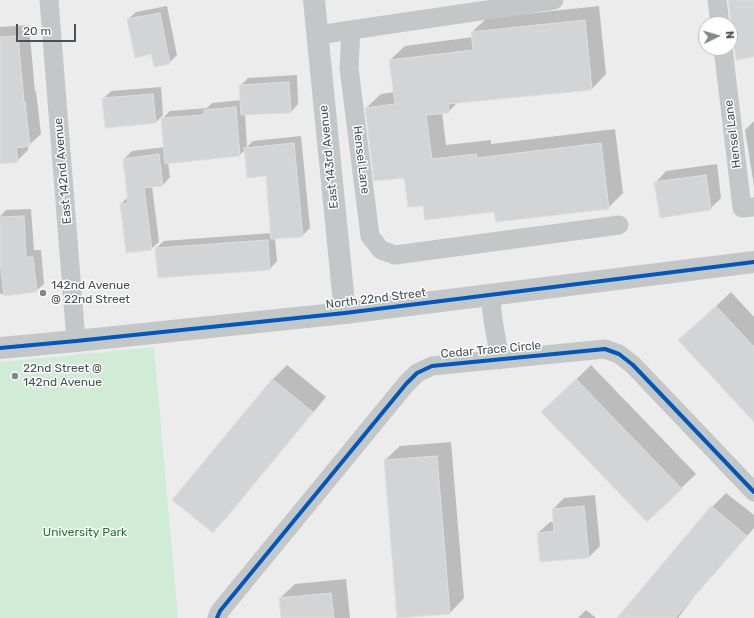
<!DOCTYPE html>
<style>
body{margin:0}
#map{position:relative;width:754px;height:618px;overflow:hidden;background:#edecec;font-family:Rubik,sans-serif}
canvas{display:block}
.north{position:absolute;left:698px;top:16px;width:40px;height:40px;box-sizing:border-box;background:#fff;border:1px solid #b5babc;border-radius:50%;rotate:85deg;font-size:11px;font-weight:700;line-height:16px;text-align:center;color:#455258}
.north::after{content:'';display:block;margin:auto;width:14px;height:18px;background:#80888c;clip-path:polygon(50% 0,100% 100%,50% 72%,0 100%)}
.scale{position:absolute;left:16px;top:24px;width:60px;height:18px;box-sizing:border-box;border:2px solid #455258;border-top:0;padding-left:5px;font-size:12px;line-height:14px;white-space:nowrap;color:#455258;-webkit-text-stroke:3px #fff;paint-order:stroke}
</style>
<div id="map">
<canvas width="754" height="618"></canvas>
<div class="north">N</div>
<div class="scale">20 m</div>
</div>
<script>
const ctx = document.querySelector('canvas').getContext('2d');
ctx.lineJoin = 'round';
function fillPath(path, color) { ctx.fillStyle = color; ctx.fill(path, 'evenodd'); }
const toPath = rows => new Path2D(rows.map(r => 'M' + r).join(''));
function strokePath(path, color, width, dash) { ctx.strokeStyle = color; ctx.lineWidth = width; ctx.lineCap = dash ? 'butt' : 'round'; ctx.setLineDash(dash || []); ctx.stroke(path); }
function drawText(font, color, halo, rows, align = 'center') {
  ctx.font = font + ' Rubik,sans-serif'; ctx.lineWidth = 3; ctx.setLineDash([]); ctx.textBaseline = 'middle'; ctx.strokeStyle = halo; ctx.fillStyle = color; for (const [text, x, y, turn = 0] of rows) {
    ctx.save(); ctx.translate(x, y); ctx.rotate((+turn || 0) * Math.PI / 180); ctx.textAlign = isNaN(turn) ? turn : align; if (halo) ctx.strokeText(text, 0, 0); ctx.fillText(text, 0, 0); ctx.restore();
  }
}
const green = toPath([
 [154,347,178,618,0,618,0,362]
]);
const shadow = toPath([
 [167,6,177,55,169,63,152,53,128,19,136,12],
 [599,6,606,74,592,89,458,102,448,112,442,112,446,145,491,140,491,144,615,129,623,193,608,208,495,211,424,205,405,177,366,108,381,94,394,92,390,60,405,46,473,37,472,32,487,18],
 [29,25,35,92,36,91,41,134,29,145,28,145,28,150,17,161,0,163,0,27],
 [297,75,298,104,291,112,245,114,247,147,253,141,301,136,310,228,302,236,275,238,277,261,270,269,156,248,164,241,272,233,267,175,246,149,240,155,168,162,170,177,163,185,152,186,159,242,151,249,121,204,129,196,124,159,132,151,165,147,162,119,170,111,207,108,212,103,241,100,241,85,248,78],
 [161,87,163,115,156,122,103,99,111,91],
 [754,121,754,186,745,130],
 [717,164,721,198,710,209,655,183,666,171],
 [31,209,34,250,41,250,44,284,36,291,0,294,0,216,6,210],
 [731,292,754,317,754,420,680,340],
 [287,365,326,397,227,517,213,532,174,500,273,379],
 [591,365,696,474,647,521,557,398],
 [451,442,464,598,450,613,385,460,400,446],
 [726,493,754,515,754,528,694,597,678,618,618,618,712,507],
 [595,495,600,546,589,557,538,533,550,522,554,522,553,509,564,498],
 [346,579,350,618,282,618,280,598,295,584],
 [586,610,596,618,578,618]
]);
const building = toPath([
 [728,0,754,0,754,57,736,60,728,0],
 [160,13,170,64,154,67,151,54,135,58,127,19,160,13],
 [585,20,592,90,448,104,449,113,426,115,432,159,476,154,477,158,601,143,609,209,496,222,494,212,425,220,423,206,408,207,404,178,374,181,365,108,395,104,389,60,473,50,471,32,585,20],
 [18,36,24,102,25,102,30,146,16,148,18,162,0,164,0,37,18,36],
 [289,82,291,113,241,115,239,85,289,82],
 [153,94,156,123,105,128,102,98,153,94],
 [236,107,240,156,165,164,161,118,204,115,204,110,236,107],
 [294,143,303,237,271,239,266,176,247,178,244,148,294,143],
 [159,154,163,186,144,188,152,250,126,253,120,204,128,203,123,159,159,154],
 [706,175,711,210,660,218,654,182,706,175],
 [24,216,26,257,33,257,37,292,4,296,0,259,0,217,24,216],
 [268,240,270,270,158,278,155,248,268,240],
 [716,306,754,347,754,422,678,340,716,306],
 [272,379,313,412,213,533,172,500,272,379],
 [576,379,682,489,647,522,541,412,576,379],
 [437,456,450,614,397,618,384,460,437,456],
 [584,506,589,558,540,562,537,533,554,531,552,509,584,506],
 [711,506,747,536,675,618,617,618,711,506],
 [331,593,334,618,281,618,279,598,331,593]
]);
const minor = toPath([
 [49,0,76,341],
 [554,0,351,30,349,68,370,236,381,250,395,255,619,225],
 [717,0,720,24],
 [318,35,351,30],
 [723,48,742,208,754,207],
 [490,295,493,320,500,360],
 [217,618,220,611,406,384,417,373,432,366,605,349,619,354,633,365,754,492]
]);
const tertiary = toPath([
 [314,0,345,313],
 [0,348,76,341,345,313,754,262]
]);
const cycleway = toPath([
 [0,348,76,341,345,313,754,262],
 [217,618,220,611,406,384,417,373,432,366,605,349,619,354,633,365,754,492]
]);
const markers = [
 [43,293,4,"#80888c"],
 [15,376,4,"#80888c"]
];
const streetNames = [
 ["Hensel Lane",733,134,-97],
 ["East 143rd Avenue",329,157,-96],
 ["Hensel Lane",361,160,83],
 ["East 142nd Avenue",63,171,-95],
 ["North 22nd Street",376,299,-7],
 ["Cedar Trace Circle",491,350,-5]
];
const poiNames = [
 ["142nd Avenue",51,286],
 ["@ 22nd Street",51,300],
 ["22nd Street @",23,369],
 ["142nd Avenue",23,383]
];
const parkNames = [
 ["University Park",85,533]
];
fillPath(green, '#d1ecd6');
fillPath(shadow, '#0003');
fillPath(building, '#d3d4d5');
strokePath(building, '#dededf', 1);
strokePath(minor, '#c4c7c8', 19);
strokePath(tertiary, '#c4c7c8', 22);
strokePath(cycleway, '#0057b8', 4);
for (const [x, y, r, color] of markers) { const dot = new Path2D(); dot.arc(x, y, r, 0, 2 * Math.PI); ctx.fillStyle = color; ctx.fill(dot); strokePath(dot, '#fff', 1.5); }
drawText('12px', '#455258', '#fff', streetNames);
drawText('12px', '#455258', '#fff', poiNames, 'left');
drawText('12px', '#197637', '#fff', parkNames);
</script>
